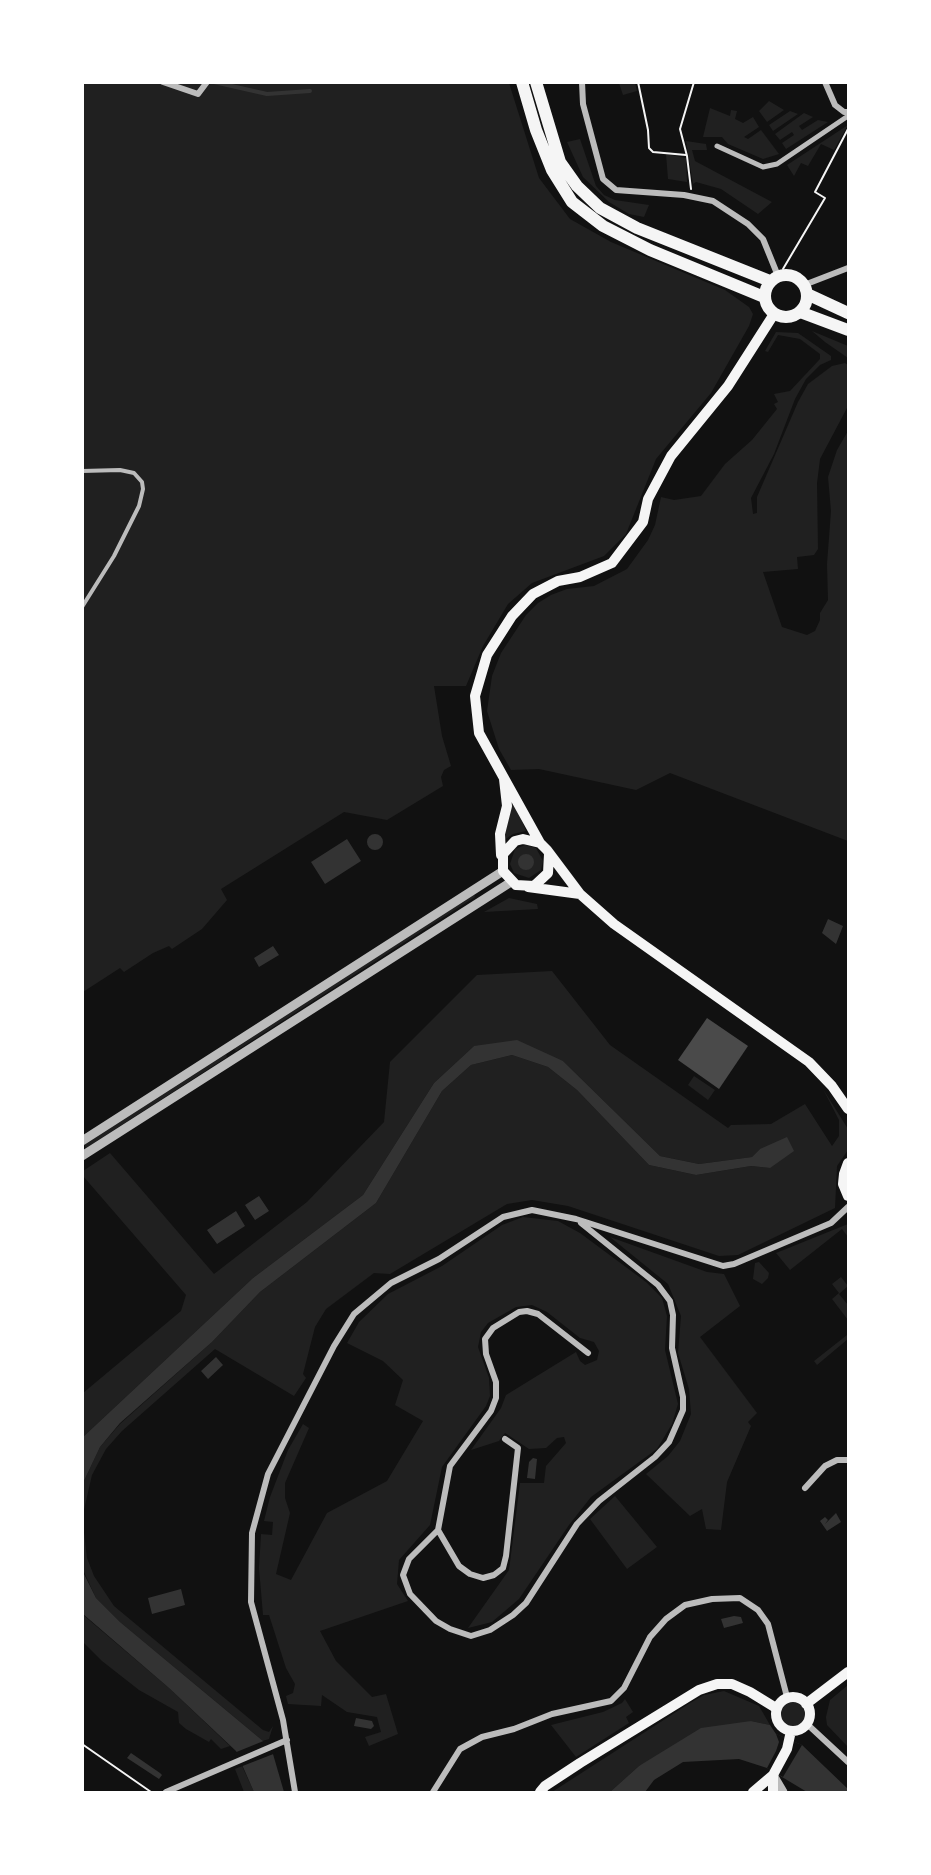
<!DOCTYPE html>
<style>
body{margin:0}
#map{position:relative;width:931px;height:1875px;overflow:hidden;background:#111;font-family:"Open Sans",sans-serif}
canvas{display:block}
.frame{position:absolute;inset:0;border:84px solid #fff;pointer-events:none}
</style>
<div id="map">
<canvas width="931" height="1875"></canvas>
<div class="frame"></div>
</div>
<script>
const ctx = document.querySelector('canvas').getContext('2d');
ctx.lineJoin = 'round';
function fillPath(path, color) { ctx.fillStyle = color; ctx.fill(path, 'evenodd'); }
const toPath = rows => new Path2D(rows.map(r => 'M' + r).join(''));
function strokePath(path, color, width, dash) { ctx.strokeStyle = color; ctx.lineWidth = width; ctx.lineCap = dash ? 'butt' : 'round'; ctx.setLineDash(dash || []); ctx.stroke(path); }
const green = toPath([
 [82,83,509,83,539,178,570,219,611,242,725,290,749,307,753,314,749,326,711,393,656,459,626,534,604,556,532,583,508,604,483,646,466,686,434,686,442,736,451,766,444,770,441,777,443,786,387,820,344,812,221,889,227,900,202,929,172,949,169,946,153,953,124,972,120,968,83,992],
 [619,83,635,83,637,91,623,95],
 [769,101,784,110,767,122,759,111],
 [710,108,730,116,731,110,737,111,735,119,743,123,753,117,759,127,744,137,748,139,761,130,779,154,763,159,728,144,722,137,703,137],
 [790,111,798,114,773,131,769,125],
 [804,113,813,117,799,126,802,130,818,120,828,122,786,149,782,143,794,135,792,132,780,140,775,134],
 [848,125,834,150,821,144,808,166,801,163,794,176,787,165],
 [580,139,596,186,604,195,615,200,649,205,644,217,629,214,609,202,583,177,567,142],
 [686,141,706,144,707,150,692,150,695,161,772,202,758,214,721,189,696,182,693,184],
 [666,154,686,158,687,182,668,179],
 [812,331,848,346,848,358,825,342],
 [776,332,798,333,831,356,831,360,820,365,806,379,795,399,774,454,751,498,753,514,757,513,757,497,798,402,808,384,832,366,845,363,848,365,848,406,820,459,817,483,818,549,814,555,797,557,798,569,763,572,782,627,807,635,815,631,820,620,820,613,828,600,827,564,831,511,828,477,837,450,848,431,848,841,670,773,636,790,539,769,511,770,499,749,487,711,492,676,501,653,526,615,538,603,551,595,567,589,594,586,627,569,648,540,655,525,661,497,674,500,701,496,725,464,752,440,777,409,774,404,778,402,774,394,790,391,820,359,820,354,800,339,778,335,768,352,765,351],
 [513,799,526,831,513,834,504,840],
 [525,845,536,848,543,861,541,870,529,878,514,873,510,864,515,849],
 [474,894,475,897,236,1051,234,1049],
 [509,898,537,904,538,909,484,912],
 [552,971,610,1045,728,1128,731,1125,771,1124,805,1104,832,1146,839,1136,839,1120,823,1089,848,1129,848,1150,837,1166,835,1208,738,1255,719,1256,568,1206,532,1200,507,1204,390,1274,374,1273,326,1309,315,1327,303,1374,306,1378,294,1396,215,1349,122,1431,106,1449,92,1475,83,1514,83,1483,100,1447,120,1424,212,1342,260,1292,376,1203,442,1091,471,1065,512,1055,548,1067,577,1090,649,1165,696,1175,751,1166,770,1168,760,1149,752,1157,699,1164,660,1156,563,1061,474,1046,434,1083,363,1195,253,1278,83,1437,83,1393,181,1311,186,1295,83,1176,83,1171,110,1153,214,1274,307,1202,384,1122,390,1062,477,975],
 [226,1054,227,1057,86,1148,84,1145],
 [694,1076,715,1090,708,1100,688,1085],
 [523,1217,558,1221,580,1233,646,1282,662,1298,667,1316,665,1350,678,1404,672,1424,657,1449,591,1497,569,1525,519,1599,492,1622,468,1628,509,1570,520,1483,544,1483,546,1466,566,1443,564,1437,557,1438,546,1448,529,1449,505,1433,499,1441,471,1450,501,1408,506,1395,576,1352,580,1361,585,1365,597,1360,599,1351,594,1342,580,1338,547,1312,532,1305,516,1307,488,1323,481,1332,478,1347,489,1378,490,1396,486,1406,442,1467,430,1525,399,1560,397,1584,408,1601,320,1631,336,1661,372,1697,386,1694,398,1734,369,1746,365,1737,381,1732,377,1717,347,1712,322,1695,321,1706,288,1704,286,1696,293,1693,295,1684,286,1668,269,1615,263,1615,259,1568,261,1534,272,1535,273,1522,264,1521,270,1497,288,1450,303,1424,309,1428,285,1483,285,1498,290,1513,276,1574,291,1580,327,1513,387,1481,423,1421,395,1405,403,1380,383,1361,347,1343,359,1322,388,1294,442,1266,502,1225],
 [848,1224,848,1237,842,1229,790,1270,776,1253],
 [610,1237,707,1272,724,1274,740,1306,700,1337,757,1413,748,1422,751,1426,727,1482,721,1530,706,1529,702,1509,690,1516,646,1474,668,1456,680,1441,691,1414,689,1389,678,1353,681,1316,668,1284],
 [759,1262,769,1273,768,1278,762,1284,753,1279,755,1263],
 [841,1277,848,1286,839,1294,848,1305,848,1320,832,1299,839,1293,832,1284],
 [848,1330,848,1339,817,1365,814,1361,847,1335],
 [615,1496,657,1547,627,1569,590,1519],
 [82,1515,87,1558,94,1576,114,1606,263,1730,269,1732,273,1726,269,1739,263,1741,120,1622,96,1598,83,1570],
 [82,1614,169,1688,230,1746,221,1749,211,1739,209,1742,186,1729,179,1723,178,1712,139,1690,102,1661,83,1642],
 [848,1685,848,1747,827,1725,826,1717,830,1700],
 [724,1691,759,1706,770,1725,751,1721,639,1766,610,1792,552,1792,690,1703,704,1695],
 [625,1699,633,1712,626,1717,629,1723,576,1757,551,1725,603,1712,622,1703],
 '781 1714a12 12 0 1 1 24 0a12 12 0 1 1-24 0Z',
 [242,1766,254,1792,244,1792,235,1769]
]);
const water = toPath([
 '367 842a8 8 0 1 1 16 0a8 8 0 1 1-16 0Z',
 [347,839,361,861,325,884,311,862],
 '518 862a8 8 0 1 1 16 0a8 8 0 1 1-16 0Z',
 [828,919,843,926,836,944,822,933],
 [273,946,279,955,259,967,254,958],
 [517,1040,563,1061,660,1156,699,1164,752,1157,760,1149,787,1137,794,1151,770,1168,751,1166,696,1175,649,1165,577,1090,548,1067,512,1055,471,1065,442,1091,376,1203,260,1292,212,1342,120,1423,100,1447,83,1483,83,1437,253,1278,363,1195,434,1083,474,1046],
 [259,1196,269,1211,255,1220,245,1205],
 [236,1211,245,1226,217,1244,207,1230],
 [216,1357,223,1365,208,1379,201,1371],
 [533,1458,537,1459,535,1479,527,1478,529,1462],
 [836,1513,841,1522,827,1531,820,1521,825,1517,828,1520,825,1524],
 [82,1570,96,1598,120,1622,263,1741,273,1754,284,1792,254,1792,236,1751,169,1688,83,1614],
 [181,1589,185,1605,152,1614,148,1598],
 [734,1616,741,1617,743,1623,724,1628,721,1619],
 [356,1718,372,1721,374,1726,371,1729,354,1726],
 [751,1721,770,1725,776,1734,802,1745,848,1789,848,1792,807,1792,767,1768,739,1759,683,1762,654,1780,645,1792,610,1792,639,1766,701,1728],
 [131,1753,160,1773,162,1775,159,1779,127,1758]
]);
const pier = toPath([
 [776,1734,802,1745,783,1777,767,1768,776,1751,779,1742],
 [266,1740,276,1753,240,1767,234,1753]
]);
const stream = toPath([
 [214,82,267,94,310,91]
]);
const building = toPath([
 [707,1018,748,1046,719,1089,678,1060]
]);
const path = toPath([
 [638,82,648,130,649,148,653,152,686,155],
 [691,189,687,156,680,129,694,82],
 [783,269,825,198,815,192,848,129],
 [82,1744,151,1792]
]);
const service = toPath([
 [82,471,120,470,134,473,142,482,143,489,139,506,114,556,82,607]
]);
const pedestrian = toPath([
 [717,146,763,167,777,164,848,116]
]);
const minor = toPath([
 [163,82,198,94,207,82],
 [582,82,583,104,603,179,616,190,684,195,713,201,748,224,763,239,778,276],
 [825,82,835,105,844,112,848,112],
 [804,285,848,268],
 [581,1223,658,1285,670,1301,673,1315,672,1348,683,1397,683,1410,669,1442,655,1457,599,1501,577,1524,526,1603,513,1615,490,1630,471,1636,450,1629,436,1621,410,1594,403,1575,409,1559,438,1530,450,1466,491,1411,496,1398,496,1382,486,1354,485,1339,493,1328,519,1312,527,1311,538,1314,588,1353],
 [805,1488,825,1466,837,1460,848,1460],
 [438,1530,459,1566,470,1574,483,1578,494,1575,503,1568,506,1556,518,1448,505,1439],
 [807,1724,848,1762],
 [166,1792,287,1740],
 [295,1792,283,1720,251,1602,252,1533,268,1474,334,1346,354,1314,391,1283,439,1259,503,1217,532,1210,576,1219,723,1266,734,1264,831,1223,848,1207],
 [433,1792,460,1749,482,1737,514,1729,552,1714,611,1701,624,1688,650,1637,666,1619,685,1605,712,1599,740,1598,758,1610,768,1624,787,1697]
]);
const tertiary = toPath([
 [82,1141,503,871],
 [82,1156,511,882],
 [773,1775,783,1792]
]);
const secondary = toPath([
 [540,843,479,733,475,696,487,655,512,616,533,594,558,581,580,577,612,563,643,522,648,499,671,456,728,386,774,314],
 [549,854,548,873,534,886,516,885,503,871,503,854,515,841,523,839,540,843,547,850,580,894,614,924,809,1062,832,1086,848,1109],
 [501,855,500,834,507,806,504,779],
 [528,887,580,894],
 [848,1163,844,1174,843,1184,848,1196],
 '776 1714a17 17 0 1 1 34 0a17 17 0 1 1-34 0Z',
 [806,1704,848,1672],
 [773,1775,773,1792],
 [540,1792,545,1786,580,1763,699,1690,717,1684,732,1684,750,1692,776,1708],
 [753,1792,773,1775,787,1749,791,1731]
]);
const primary = toPath([
 [522,82,536,130,552,170,572,202,603,226,650,250,764,297],
 [536,82,560,162,577,186,600,208,637,228,770,281],
 '765 296a21 21 0 1 1 42 0a21 21 0 1 1-42 0Z',
 [807,294,848,313],
 [800,312,848,330]
]);
fillPath(green, '#202020');
fillPath(water, '#333');
fillPath(pier, '#111');
strokePath(stream, '#333', 4);
fillPath(building, '#4a4a4a');
strokePath(path, '#f5f5f5', 2);
strokePath(service, '#bcbcbc', 4);
strokePath(pedestrian, '#bcbcbc', 5);
strokePath(minor, '#bcbcbc', 6);
strokePath(tertiary, '#bcbcbc', 9);
strokePath(secondary, '#f5f5f5', 10);
strokePath(primary, '#f5f5f5', 12);
</script>
